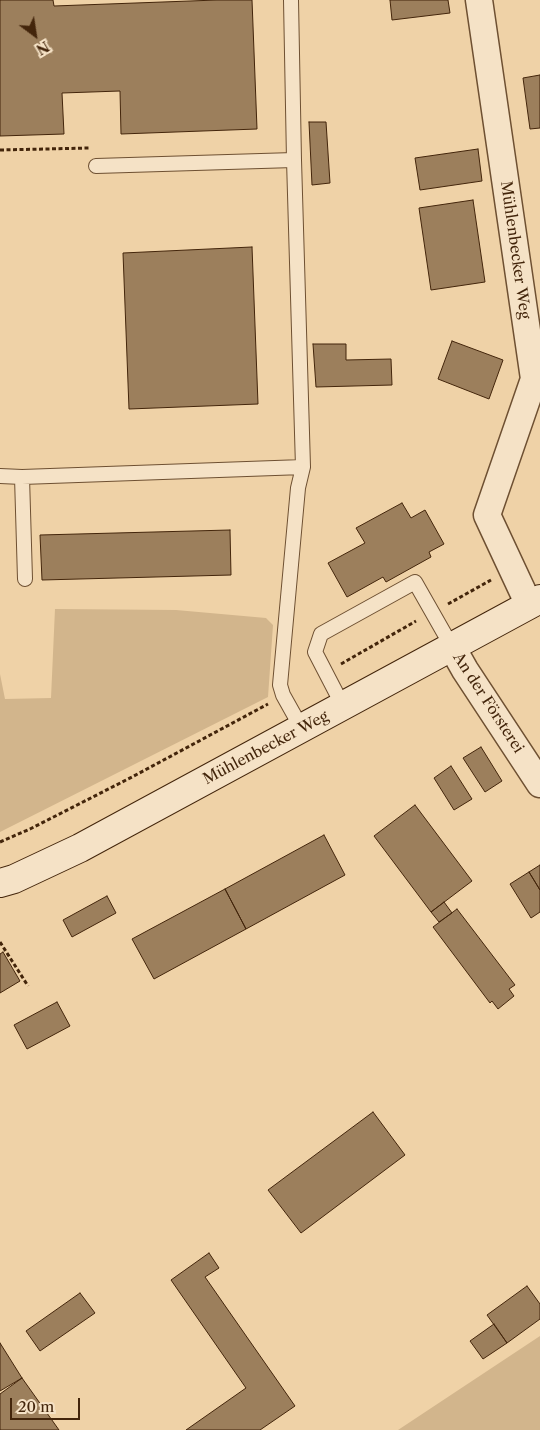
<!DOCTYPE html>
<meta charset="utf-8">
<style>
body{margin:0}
#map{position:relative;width:540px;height:1430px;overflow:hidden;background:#efd2a7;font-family:"Libre Caslon Text",serif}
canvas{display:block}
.north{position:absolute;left:10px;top:10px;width:50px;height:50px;-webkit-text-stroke:4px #f5e2c6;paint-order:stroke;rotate:149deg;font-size:14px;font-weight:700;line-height:20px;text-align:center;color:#43250b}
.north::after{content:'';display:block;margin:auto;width:18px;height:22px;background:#43250b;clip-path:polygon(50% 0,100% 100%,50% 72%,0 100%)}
.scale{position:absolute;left:10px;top:1398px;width:70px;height:22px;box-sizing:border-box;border:2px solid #43250b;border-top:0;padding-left:6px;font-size:15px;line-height:18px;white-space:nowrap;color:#43250b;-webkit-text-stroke:4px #f5e2c6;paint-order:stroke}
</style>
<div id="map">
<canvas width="540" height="1430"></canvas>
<div class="north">N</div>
<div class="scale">20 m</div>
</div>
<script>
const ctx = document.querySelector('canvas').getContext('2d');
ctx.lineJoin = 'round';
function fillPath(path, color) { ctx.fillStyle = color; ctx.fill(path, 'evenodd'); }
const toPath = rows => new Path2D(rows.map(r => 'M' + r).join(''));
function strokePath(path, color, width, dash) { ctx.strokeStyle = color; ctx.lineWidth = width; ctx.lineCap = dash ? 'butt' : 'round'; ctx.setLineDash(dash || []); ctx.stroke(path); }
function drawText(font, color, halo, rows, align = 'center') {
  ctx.font = font + ' "Libre Caslon Text",serif'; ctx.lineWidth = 4; ctx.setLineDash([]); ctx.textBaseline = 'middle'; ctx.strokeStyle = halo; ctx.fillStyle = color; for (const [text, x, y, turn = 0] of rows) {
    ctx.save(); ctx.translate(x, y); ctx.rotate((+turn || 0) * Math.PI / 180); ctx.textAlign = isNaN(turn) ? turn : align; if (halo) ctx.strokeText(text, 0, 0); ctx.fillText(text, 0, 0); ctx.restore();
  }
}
const green = toPath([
 [55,609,176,610,266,618,273,625,268,697,0,832,0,674,5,699,51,698],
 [540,1336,540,1430,398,1430]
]);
const building = toPath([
 [0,0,53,0,54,6,217,0,252,0,257,129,121,134,120,91,62,93,64,134,0,136,0,0],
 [390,0,448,0,450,13,392,20,390,0],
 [540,75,540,128,530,129,523,78,540,75],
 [309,122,326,122,330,183,312,185,309,122],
 [478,149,482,181,420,190,415,158,478,149],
 [473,200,485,282,431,290,419,208,473,200],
 [252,247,258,404,129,409,123,253,252,247],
 [452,341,503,360,489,399,438,379,452,341],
 [313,344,346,344,346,360,391,359,392,385,316,387,313,344],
 [402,503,411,518,425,510,444,544,429,552,431,557,386,582,383,577,347,597,328,563,365,543,356,528,402,503],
 [230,530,231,575,42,580,40,535,230,530],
 [481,747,502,781,485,792,463,758,481,747],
 [451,766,472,799,454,810,434,778,451,766],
 [415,805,472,881,431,912,374,836,415,805],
 [324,835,345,875,246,929,225,889,324,835],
 [540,865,540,890,529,872,540,865],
 [529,872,540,890,540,912,531,918,510,884,529,872],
 [225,889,246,929,154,979,132,939,225,889],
 [107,896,116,913,72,937,63,920,107,896],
 [444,902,452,913,439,922,431,912,444,902],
 [457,909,515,985,509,989,514,996,498,1009,492,1001,490,1003,433,927,457,909],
 [3,952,20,981,0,993,0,954,3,952],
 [57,1002,70,1026,27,1049,14,1025,57,1002],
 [373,1112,405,1155,301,1233,268,1190,373,1112],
 [209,1253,219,1268,205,1277,295,1406,260,1430,186,1430,246,1388,171,1280,209,1253],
 [527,1286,540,1304,540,1319,507,1343,487,1315,527,1286],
 [80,1293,95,1313,40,1351,26,1331,80,1293],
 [494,1324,507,1343,483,1359,470,1341,494,1324],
 [0,1343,22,1378,0,1391,0,1343],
 [22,1378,59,1430,0,1430,0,1394,22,1378]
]);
const path = toPath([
 [0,150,90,148],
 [448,604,491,580],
 [341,664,416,621],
 [0,842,30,829,132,777,268,704],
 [0,942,28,986]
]);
const lane = toPath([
 [96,166,294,160],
 [0,476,22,477,303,467,294,160,291,0],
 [22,477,25,579],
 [343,706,315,652,321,634,415,582,452,647],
 [302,729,283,695,280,685,298,488,303,467]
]);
const street = toPath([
 [479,0,534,379,487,515,529,605],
 [452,647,465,670,540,784]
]);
const secondary = toPath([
 [0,883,14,879,80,848,540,599]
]);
const streetNames = [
 ["Mühlenbecker Weg",515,250,82],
 ["An der Försterei",488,703,57],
 ["Mühlenbecker Weg",266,748,-28]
];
fillPath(green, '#d2b58c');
fillPath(building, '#9c7f5c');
strokePath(building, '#43250b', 1);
strokePath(lane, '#6e5032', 16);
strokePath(street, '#6e5032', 29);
strokePath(secondary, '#43250b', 30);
strokePath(path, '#43250b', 3, [4, 2.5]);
strokePath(lane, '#f5e2c6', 14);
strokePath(street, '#f5e2c6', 26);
strokePath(secondary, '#f5e2c6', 28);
drawText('15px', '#43250b', '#f5e2c6', streetNames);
</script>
